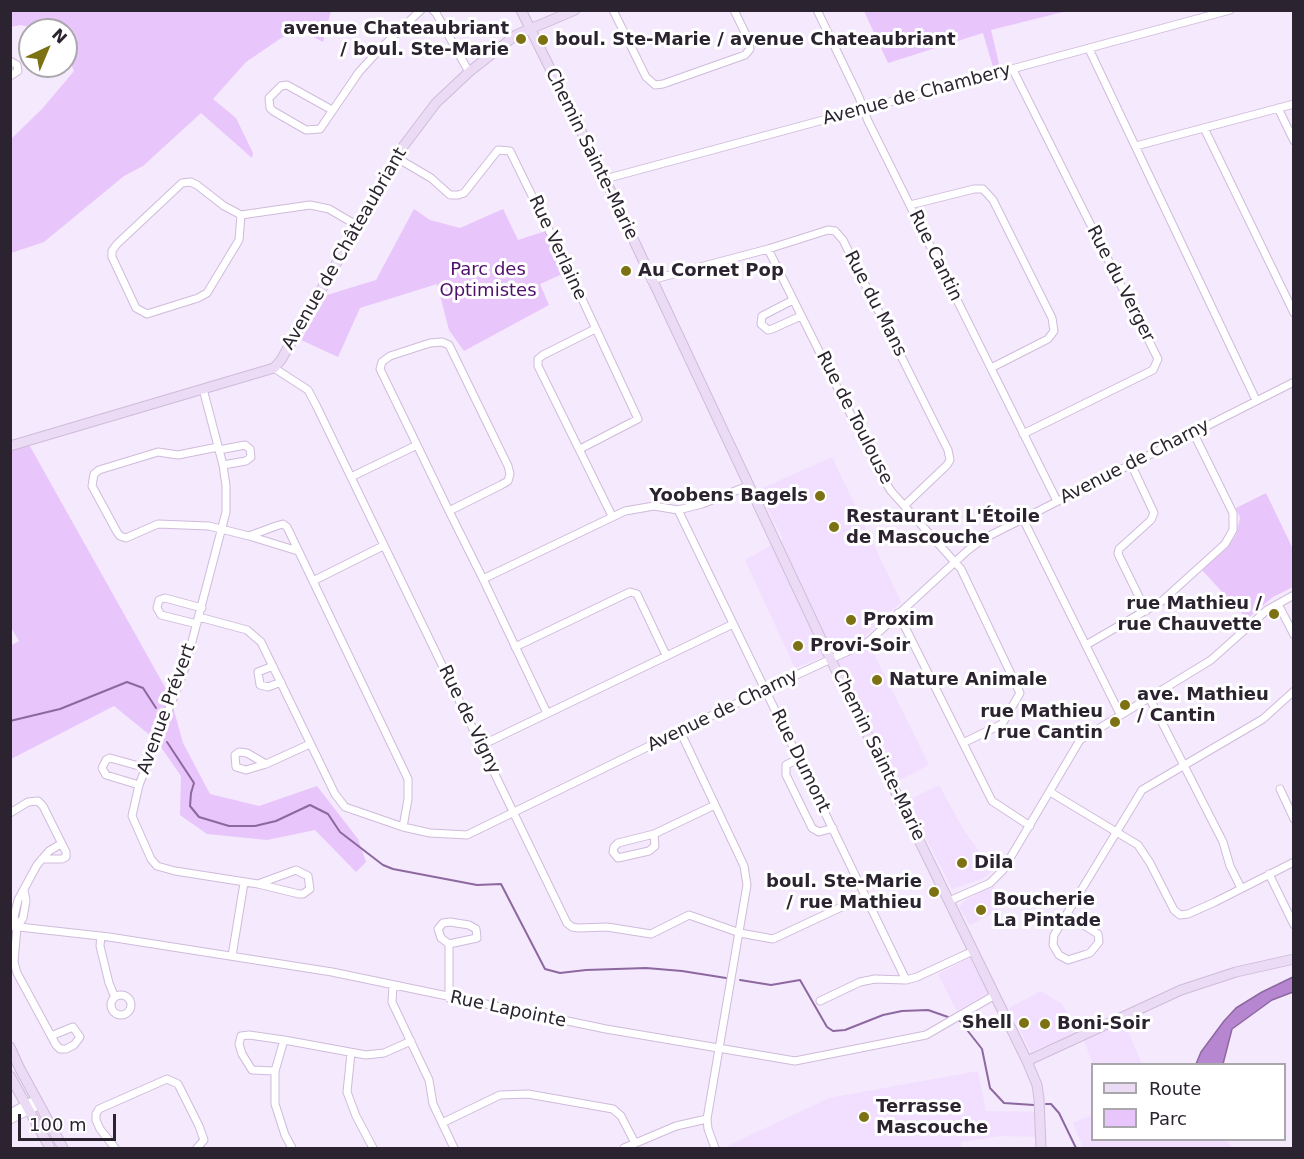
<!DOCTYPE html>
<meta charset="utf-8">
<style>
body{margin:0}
#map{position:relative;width:1304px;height:1159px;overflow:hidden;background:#f5e9fd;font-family:"DejaVu Sans",sans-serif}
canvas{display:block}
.frame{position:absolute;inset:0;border:12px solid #2b232f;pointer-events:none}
.legend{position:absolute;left:1091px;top:1063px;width:195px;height:78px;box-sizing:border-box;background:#fff;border:2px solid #aaa7ac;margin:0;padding:8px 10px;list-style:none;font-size:18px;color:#2b232f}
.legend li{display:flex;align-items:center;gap:12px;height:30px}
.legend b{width:30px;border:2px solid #aaa7ac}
.north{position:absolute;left:18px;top:18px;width:60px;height:60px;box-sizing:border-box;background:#fff;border:2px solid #aaa7ac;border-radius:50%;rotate:44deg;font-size:16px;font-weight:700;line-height:24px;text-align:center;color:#2b232f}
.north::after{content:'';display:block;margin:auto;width:21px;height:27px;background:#7c7214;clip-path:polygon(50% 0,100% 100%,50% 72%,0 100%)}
.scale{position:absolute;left:18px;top:1114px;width:98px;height:27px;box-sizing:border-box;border:3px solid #2b232f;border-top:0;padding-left:8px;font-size:18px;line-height:21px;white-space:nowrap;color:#2b232f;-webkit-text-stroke:4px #fff;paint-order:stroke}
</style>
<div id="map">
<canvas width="1304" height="1159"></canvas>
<div class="frame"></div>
<ul class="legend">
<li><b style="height:8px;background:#ecdbf4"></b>Route</li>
<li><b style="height:16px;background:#e8c5fb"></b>Parc</li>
</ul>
<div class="north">N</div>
<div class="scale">100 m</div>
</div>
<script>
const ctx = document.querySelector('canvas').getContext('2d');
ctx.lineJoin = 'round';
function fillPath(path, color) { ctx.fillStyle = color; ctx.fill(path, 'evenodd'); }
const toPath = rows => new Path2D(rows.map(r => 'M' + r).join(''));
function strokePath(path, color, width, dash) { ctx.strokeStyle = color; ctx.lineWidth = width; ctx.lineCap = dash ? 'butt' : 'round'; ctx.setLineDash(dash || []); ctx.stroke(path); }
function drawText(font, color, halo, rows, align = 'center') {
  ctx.font = font + ' "DejaVu Sans",sans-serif'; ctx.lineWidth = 6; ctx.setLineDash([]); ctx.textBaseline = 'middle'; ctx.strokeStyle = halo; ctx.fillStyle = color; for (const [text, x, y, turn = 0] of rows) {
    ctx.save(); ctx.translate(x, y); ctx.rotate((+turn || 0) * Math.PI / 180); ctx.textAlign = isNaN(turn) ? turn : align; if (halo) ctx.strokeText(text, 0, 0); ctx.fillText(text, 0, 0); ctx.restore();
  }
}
const built = toPath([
 [832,457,901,602,865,636,929,765,898,781,832,653,795,668,745,560,783,539,758,490],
 [939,785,963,829,993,871,982,879,952,889,907,801],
 [993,885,1005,906,970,925,959,907,964,901],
 [970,958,988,993,957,1011,938,974],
 [1041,991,1062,1004,1078,1032,1031,1052,1009,1008],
 [1124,1022,1142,1064,1093,1064,1084,1041],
 [978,1071,986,1111,1040,1112,1041,1137,1000,1136,961,1142,961,1148,723,1148,829,1098],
 [1092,1115,1092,1140,1226,1140,1233,1148,1083,1148,1073,1123]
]);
const green = toPath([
 [10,11,11,10,331,11,323,42,296,28,246,62,213,99,236,118,253,153,252,158,201,113,143,166,124,176,44,242,11,253,11,139,42,109,74,71,66,52,66,30,41,30,21,25,11,27],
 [864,11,1067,11,991,30,1001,72,995,74,983,33,888,63],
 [414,209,430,220,460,228,503,209,518,240,549,230,569,271,540,284,549,305,464,351,449,330,437,284,360,308,338,357,301,340,327,295,376,280],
 [27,441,170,696,183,743,210,794,259,806,317,786,358,839,366,862,356,872,315,830,267,840,207,834,180,815,181,776,156,740,114,706,11,759,10,646,19,641,10,626,11,446],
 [1266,493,1293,549,1293,587,1273,597,1247,619,1202,570,1226,549,1236,535,1240,518,1236,508]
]);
const water = toPath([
 [1293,977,1293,992,1272,1000,1232,1029,1223,1064,1196,1064,1201,1052,1224,1021,1236,1008,1262,992,1293,977]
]);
const stream = toPath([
 [10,721,60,709,127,682,143,688,156,708],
 [167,742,194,783,191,793,190,806,199,817,229,826,255,826,276,821,310,805,328,814,340,832,383,865,393,869,477,885,501,884,545,969,560,973,586,970,646,968,682,971,726,978],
 [740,980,771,985,800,980,827,1027,833,1031,845,1030,883,1015,902,1011,928,1010,948,1017],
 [960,1021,982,1049,990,1088,1004,1103,1034,1105],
 [1046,1104,1051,1104,1059,1113,1076,1148]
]);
const street = toPath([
 [433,10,436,13,469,72],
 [613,10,646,77,655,85,663,84,745,55,750,49,748,39,734,10],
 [817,10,859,97,868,121,1057,501],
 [1089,49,1256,400],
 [10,61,17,65,18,71,10,76],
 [1013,70,1158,359,1153,370,1023,434],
 [1278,108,1294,141],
 [332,110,287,85,281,86,269,98,270,108,273,111,306,130,320,129,359,72,379,50,421,10],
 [1204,128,1294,313],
 [1136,146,1294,104],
 [397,158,431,178,450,195,458,195,464,193,498,150,510,151,569,271,638,419,580,449],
 [605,179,1230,10],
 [910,205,974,189,983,189,993,200,1052,318,1054,331,1048,339,991,368],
 [241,215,239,240,207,293,198,298,147,314,136,308,112,257,112,251,117,244,182,183,191,182,197,185,224,206,241,215,310,205,329,209,358,226],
 [768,249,881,475,891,491,961,569,1020,693,1002,724,963,743],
 [651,280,768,249,828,230,835,231,843,240,948,450,950,460,947,465,905,505],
 [793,300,762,316,761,324,768,330,772,329,801,316],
 [595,329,543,355,538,359,538,366,612,516],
 [274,368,308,390,316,405,567,923,572,927,578,928,607,927,651,934,689,915,740,933,773,939,865,896],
 [203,389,223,465,226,486,226,512,185,668,139,785,132,816,151,859,157,866,175,871,258,884,299,894,303,894,310,889,308,876,296,870,258,884],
 [218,447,178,455,158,452,99,470,94,474,92,486,117,532,120,536,126,538,158,524,209,526,249,536,298,551],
 [219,450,245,445,250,449,251,457,246,461,223,465],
 [1131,464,1154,513,1151,520,1119,549,1118,554,1146,611],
 [351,477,417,445],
 [678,510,906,980],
 [449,511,501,485,508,481,510,474,508,466,449,345,442,342,430,343,390,356,382,362,380,369,417,445,449,511,483,579,547,713],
 [1023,519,1120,714],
 [249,536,276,526,283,524,287,527,408,779,408,799,403,827],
 [483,579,625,511,654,506,678,510,702,504,748,486],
 [313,581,383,546],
 [1278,604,1294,635],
 [898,613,992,801,1030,826],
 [199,617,247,630,261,642,335,794,345,807,403,827,430,833,467,835,766,689,868,642,967,551,983,539,1294,382],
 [197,624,161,615,157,608,159,600,165,598,202,608],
 [1086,645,1162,601,1225,544,1233,530,1233,513,1193,432],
 [515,647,630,592,637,594,666,655],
 [273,666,258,672,260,685,268,687,281,682],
 [1149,697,1223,842,1230,866,1241,888],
 [680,731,744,866,747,885,707,1119,708,1129,715,1148],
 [482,745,733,624],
 [798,759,786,765,786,775,812,828,819,832,833,828],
 [266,764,247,753,239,752,235,755,236,767,246,770,266,764,310,744],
 [139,785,106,775,102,768,106,760,110,758,146,768],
 [1280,789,1294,819],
 [1050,792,1138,845,1150,863,1174,910,1180,915,1188,914,1215,902,1294,862],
 [10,813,28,802,38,801,43,806,66,852,66,857,62,859,42,859],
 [654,834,655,846,649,851,618,858,613,852,614,847,618,843,654,834,715,805],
 [1269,874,1294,925],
 [949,901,990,883,1003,870,1080,740,1211,660,1267,610,1294,595],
 [1068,915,1098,934,1099,942,1090,953,1068,960,1059,955,1053,945,1054,935,1142,790,1263,719,1294,691],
 [450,922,469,925,476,929,477,938,449,944,441,938,438,929,443,923,450,922],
 [10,926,109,937,332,972,606,1029,795,1061,926,1035,995,995],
 [17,927,23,918,26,901,24,890],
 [101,936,100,946,109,983,114,995],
 [232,956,244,883],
 [393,986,392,1002,429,1080,433,1104,454,1148],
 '111 1005a10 10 0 1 1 20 0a10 10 0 1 1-20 0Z',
 [449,998,449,944],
 [820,1001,860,982,875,979,906,980,917,977,973,951],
 [51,1036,73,1027,80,1037,74,1045,66,1049,60,1049,56,1045,17,973,14,962,17,927,14,917,18,900,37,865,49,851,61,844],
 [351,1053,347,1092,356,1116,373,1148],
 [275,1071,252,1070,242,1054,239,1044,241,1036,249,1035,284,1040],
 [10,1113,36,1099],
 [10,1120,40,1105],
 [442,1123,500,1095,528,1094,613,1109,621,1116,635,1143],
 [115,1148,100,1129,96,1120,96,1114,99,1109,167,1079,178,1084,199,1126,204,1140,197,1148],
 [292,1148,285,1135,275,1104,275,1071,284,1040,366,1055,384,1053,411,1041],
 [624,1148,676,1126,707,1119]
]);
const secondary = toPath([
 [521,10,605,179,831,660,1027,1061,1037,1085,1039,1099,1041,1148],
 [10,446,274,368,281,360,312,306,402,148,436,103,469,72,516,35,575,10],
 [10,1047,20,1069,63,1148],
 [1027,1061,1181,990,1236,972,1294,959],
 [10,1076,50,1148]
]);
const markers = [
 [521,39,6,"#7c7214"],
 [543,40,6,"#7c7214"],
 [626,271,6,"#7c7214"],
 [820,496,6,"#7c7214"],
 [834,527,6,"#7c7214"],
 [1274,614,6,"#7c7214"],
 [851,620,6,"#7c7214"],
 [798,646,6,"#7c7214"],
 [877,680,6,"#7c7214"],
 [1125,705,6,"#7c7214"],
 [1115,722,6,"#7c7214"],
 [962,863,6,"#7c7214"],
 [934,892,6,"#7c7214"],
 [981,910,6,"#7c7214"],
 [1024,1023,6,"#7c7214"],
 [1045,1024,6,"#7c7214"],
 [864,1117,6,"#7c7214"]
];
const poiNames = [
 ["avenue Chateaubriant",509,29,"right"],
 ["/ boul. Ste-Marie",509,50,"right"],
 ["boul. Ste-Marie / avenue Chateaubriant",555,40],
 ["Au Cornet Pop",638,271],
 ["Yoobens Bagels",808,496,"right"],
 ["Restaurant L'Étoile",846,517],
 ["de Mascouche",846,538],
 ["rue Mathieu /",1262,604,"right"],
 ["rue Chauvette",1262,625,"right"],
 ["Proxim",863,620],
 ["Provi-Soir",810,646],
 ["Nature Animale",889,680],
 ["ave. Mathieu",1137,695],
 ["/ Cantin",1137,716],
 ["rue Mathieu",1103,712,"right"],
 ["/ rue Cantin",1103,733,"right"],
 ["Dila",974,863],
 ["boul. Ste-Marie",922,882,"right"],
 ["/ rue Mathieu",922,903,"right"],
 ["Boucherie",993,900],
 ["La Pintade",993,921],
 ["Shell",1012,1023,"right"],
 ["Boni-Soir",1057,1024],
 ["Terrasse",876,1107],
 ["Mascouche",876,1128]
];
const streetNames = [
 ["Avenue de Chambery",917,95,-15],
 ["Chemin Sainte-Marie",591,154,64],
 ["Rue Verlaine",557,248,65],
 ["Avenue de Châteaubriant",345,249,-60],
 ["Rue Cantin",935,256,64],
 ["Rue du Verger",1120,284,63],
 ["Rue du Mans",875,304,63],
 ["Rue de Toulouse",854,418,63],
 ["Avenue de Charny",1135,462,-27],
 ["Avenue Prévert",167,709,-70],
 ["Avenue de Charny",723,711,-26],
 ["Rue de Vigny",469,720,64],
 ["Chemin Sainte-Marie",878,755,64],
 ["Rue Dumont",800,761,64],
 ["Rue Lapointe",508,1010,12]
];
const parkNames = [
 ["Parc des",488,270],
 ["Optimistes",488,291]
];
fillPath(built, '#f2defe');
fillPath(green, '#e8c5fb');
fillPath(water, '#b786d0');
strokePath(water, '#8d68a0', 1.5);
strokePath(stream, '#8d68a0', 2);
strokePath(street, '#cfbbdb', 9);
strokePath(secondary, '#cfbbdb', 11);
strokePath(street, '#fff', 7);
strokePath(secondary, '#ecdbf4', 9);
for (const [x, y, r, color] of markers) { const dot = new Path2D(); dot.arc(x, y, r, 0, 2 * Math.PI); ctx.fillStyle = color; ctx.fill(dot); strokePath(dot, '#fff', 2); }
drawText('bold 18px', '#2b232f', '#fff', poiNames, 'left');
drawText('18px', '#2b232f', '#fff', streetNames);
drawText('18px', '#4f0f6a', '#fff', parkNames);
</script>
